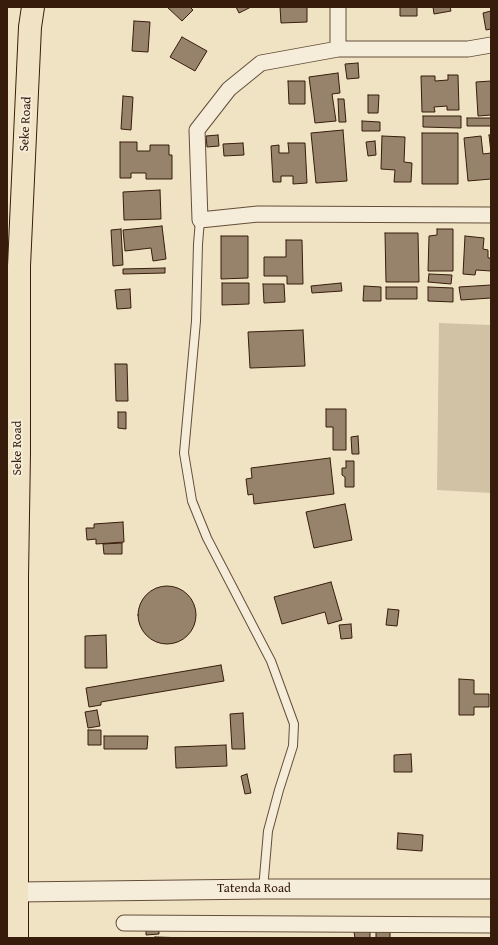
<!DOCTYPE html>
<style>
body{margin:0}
#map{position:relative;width:498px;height:945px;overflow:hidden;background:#f0e3c4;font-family:"Gentium Book Plus",serif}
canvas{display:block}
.frame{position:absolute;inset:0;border:8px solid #371c0b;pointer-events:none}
</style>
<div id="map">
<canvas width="498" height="945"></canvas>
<div class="frame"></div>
</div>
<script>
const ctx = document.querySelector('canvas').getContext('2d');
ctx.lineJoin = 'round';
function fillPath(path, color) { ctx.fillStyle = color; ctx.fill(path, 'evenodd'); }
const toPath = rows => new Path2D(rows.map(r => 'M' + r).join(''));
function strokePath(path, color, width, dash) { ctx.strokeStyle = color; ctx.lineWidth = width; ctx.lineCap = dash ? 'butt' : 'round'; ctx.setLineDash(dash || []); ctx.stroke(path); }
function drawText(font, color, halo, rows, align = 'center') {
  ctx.font = font + ' "Gentium Book Plus",serif'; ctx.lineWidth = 4; ctx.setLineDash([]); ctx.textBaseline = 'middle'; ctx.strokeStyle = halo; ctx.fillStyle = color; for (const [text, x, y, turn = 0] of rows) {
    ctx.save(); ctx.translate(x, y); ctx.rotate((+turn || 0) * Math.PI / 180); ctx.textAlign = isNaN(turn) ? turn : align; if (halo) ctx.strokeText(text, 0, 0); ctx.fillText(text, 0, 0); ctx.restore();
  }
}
const green = toPath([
 [439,323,491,325,491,493,437,490]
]);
const building = toPath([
 [167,7,190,7,193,10,182,21,167,7],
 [236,7,251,7,239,13,236,7],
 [280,7,307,7,307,22,281,23,280,7],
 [400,7,417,7,417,16,400,16,400,7],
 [433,7,450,7,451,11,434,14,433,7],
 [491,11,491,29,486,30,483,13,491,11],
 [134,21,150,22,148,52,132,51,134,21],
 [182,37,207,51,195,71,170,57,182,37],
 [358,63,359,78,347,79,345,64,358,63],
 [338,73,340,93,332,94,336,121,315,123,309,77,338,73],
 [448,75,458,75,459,110,447,110,447,106,434,107,435,112,422,112,421,76,435,76,435,81,448,80,448,75],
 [288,81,305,81,305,104,289,104,288,81],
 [491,81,491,115,478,116,476,82,491,81],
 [368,95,379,95,378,113,368,113,368,95],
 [123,96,133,97,131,130,121,129,123,96],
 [338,99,344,99,346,122,339,122,338,99],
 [423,116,461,116,461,128,423,127,423,116],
 [467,118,491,118,491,126,467,126,467,118],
 [362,121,380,122,380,131,362,131,362,121],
 [343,130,347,181,316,183,311,133,343,130],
 [422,133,458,133,458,184,422,184,422,133],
 [218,135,219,146,207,147,206,136,218,135],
 [489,135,491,135,491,179,468,181,464,138,481,136,483,154,491,153,489,135],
 [382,136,405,137,404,162,412,163,411,182,394,182,395,170,381,169,382,136],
 [375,141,376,155,368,156,366,142,375,141],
 [120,142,137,142,137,151,150,151,150,145,169,145,169,155,172,155,172,179,146,179,146,173,131,173,131,178,120,178,120,142],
 [243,143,244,155,224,156,223,144,243,143],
 [288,143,305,143,307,183,293,184,293,176,281,176,281,182,273,182,271,146,279,145,279,153,289,153,288,143],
 [160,190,161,219,124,220,123,192,160,190],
 [162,226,166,259,153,261,151,248,125,251,123,230,162,226],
 [121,229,123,265,113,266,111,230,121,229],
 [437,229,453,229,453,271,428,271,429,236,437,235,437,229],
 [385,233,418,233,419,282,386,282,385,233],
 [221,236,248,236,248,278,221,279,221,236],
 [465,236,484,238,483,249,488,250,488,258,491,258,491,271,476,270,475,275,463,274,465,236],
 [286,240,302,240,303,284,287,284,287,276,264,276,264,257,286,257,286,240],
 [165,268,165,273,123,274,123,269,165,268],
 [429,274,452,275,451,284,428,282,429,274],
 [222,283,249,283,249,304,222,305,222,283],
 [341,283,342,291,312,293,311,286,341,283],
 [263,284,284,284,285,302,264,303,263,284],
 [491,285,491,298,461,300,459,287,491,285],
 [364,286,381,287,381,301,363,301,364,286],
 [386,287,417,287,417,299,386,299,386,287],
 [428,287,453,288,453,302,428,301,428,287],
 [130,289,131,308,117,309,115,290,130,289],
 [303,330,305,366,250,368,248,332,303,330],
 [115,364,127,364,128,401,116,401,115,364],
 [326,409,346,409,346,450,333,450,333,427,326,427,326,409],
 [118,412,126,412,126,429,118,428,118,412],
 [358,436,359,454,352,454,351,437,358,436],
 [330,458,334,494,254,504,253,494,248,495,246,479,252,478,251,468,330,458],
 [346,461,354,461,354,487,345,487,345,477,342,475,342,468,346,468,346,461],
 [345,504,352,540,314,548,306,512,345,504],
 [123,522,124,542,96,544,96,539,87,540,86,528,94,528,94,524,123,522],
 [122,543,122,554,104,554,103,544,122,543],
 [331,582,342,620,328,624,325,612,282,624,274,597,331,582],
 '138 615a29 29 0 1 1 58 0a29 29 0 1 1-58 0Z',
 [388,609,399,610,397,626,386,625,388,609],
 [351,624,352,638,341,639,339,625,351,624],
 [106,635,107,668,85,668,85,636,106,635],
 [221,665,224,681,101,702,101,705,89,707,86,688,221,665],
 [459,679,474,680,474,694,489,694,489,707,474,707,474,715,459,715,459,679],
 [97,710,100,726,88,728,85,712,97,710],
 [243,713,245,749,232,749,230,714,243,713],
 [88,730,101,730,101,745,88,745,88,730],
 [104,736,148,736,147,749,104,749,104,736],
 [226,745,227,766,176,768,175,747,226,745],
 [411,754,412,772,394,772,394,755,411,754],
 [247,774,251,793,245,794,241,776,247,774],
 [398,833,423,835,422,851,397,849,398,833],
 [159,928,159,934,146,935,146,929,159,928],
 [370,931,370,938,355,938,354,932,370,931],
 [376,931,390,932,390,938,376,938,376,931],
 [155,937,189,938,155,938,155,937]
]);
const service = toPath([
 [200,220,198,244,196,321,184,453,192,501,207,538,271,661,294,724,293,746,279,790,268,831,263,889]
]);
const minor = toPath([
 [338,7,338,49],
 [491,45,468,49,338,49,261,63,229,89,197,130,200,220,258,214,491,215],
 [124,923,491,925]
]);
const tertiary = toPath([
 [17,892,263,889,491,889]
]);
const primary = toPath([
 [17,938,17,577,19,452,19,266,30,27,33,7]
]);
const streetNames = [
 ["Seke Road",26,124,-87],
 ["Seke Road",18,448,-90],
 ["Tatenda Road",254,889]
];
fillPath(green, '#d1c1a5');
fillPath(building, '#97836b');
strokePath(building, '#371c0b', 1);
strokePath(service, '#654e39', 10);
strokePath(minor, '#654e39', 17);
strokePath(tertiary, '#654e39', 21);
strokePath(primary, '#371c0b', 24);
strokePath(service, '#f5edd9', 8);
strokePath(minor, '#f5edd9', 15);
strokePath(tertiary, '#f5edd9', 19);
strokePath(primary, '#f0e3c4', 22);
drawText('13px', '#371c0b', '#f5edd9', streetNames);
</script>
